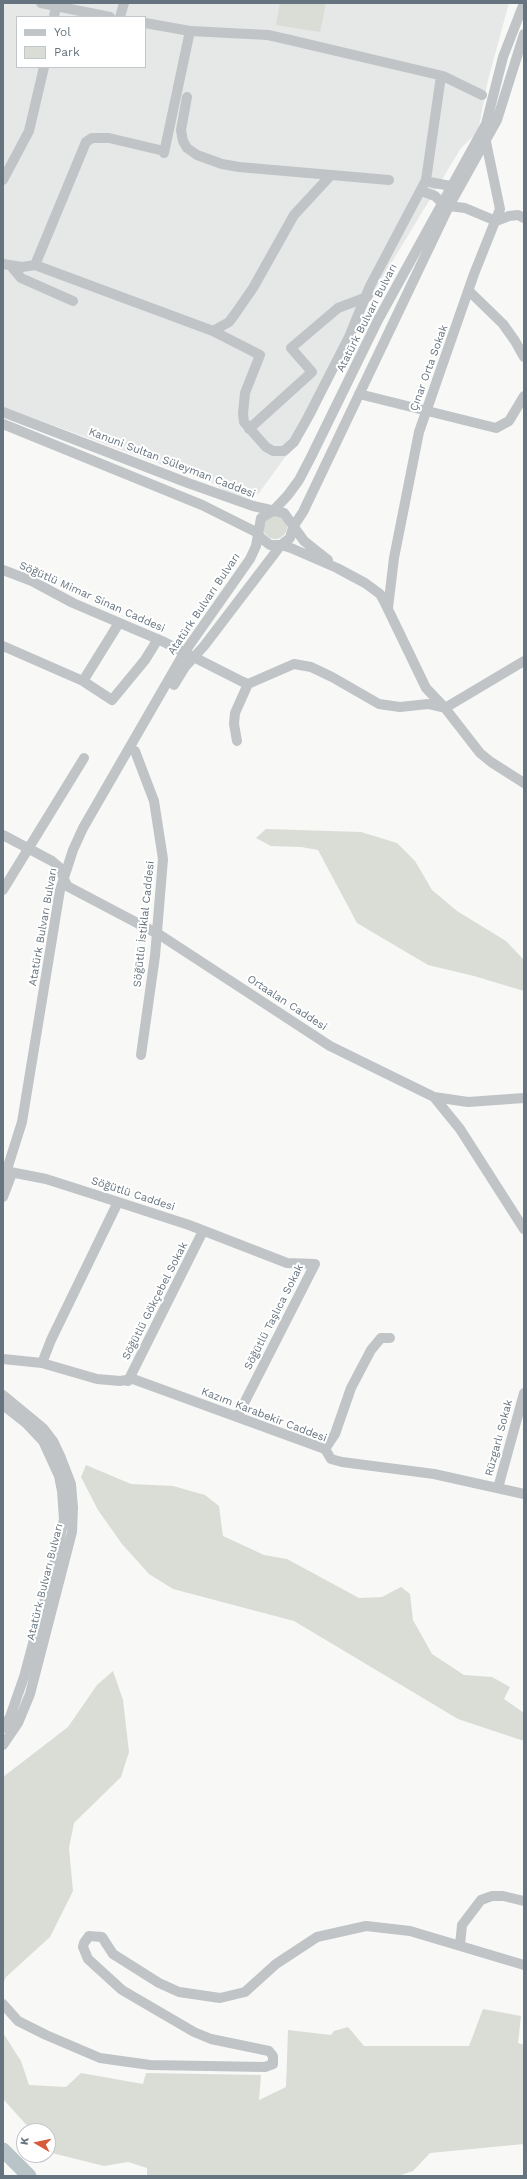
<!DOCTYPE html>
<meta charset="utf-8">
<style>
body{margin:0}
#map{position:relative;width:527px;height:2179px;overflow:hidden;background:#f8f8f6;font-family:"Work Sans",sans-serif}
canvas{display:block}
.frame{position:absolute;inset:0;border:4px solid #66747f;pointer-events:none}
.legend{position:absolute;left:16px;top:16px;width:130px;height:52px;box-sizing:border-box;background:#fff;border:1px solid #c2c7cc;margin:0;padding:5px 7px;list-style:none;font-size:12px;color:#66747f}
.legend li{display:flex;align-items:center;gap:8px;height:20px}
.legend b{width:20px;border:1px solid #c2c7cc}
.north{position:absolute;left:16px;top:2123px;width:40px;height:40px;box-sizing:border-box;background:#fff;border:1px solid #c2c7cc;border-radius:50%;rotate:279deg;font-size:11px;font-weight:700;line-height:16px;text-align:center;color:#66747f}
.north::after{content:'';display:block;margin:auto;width:14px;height:18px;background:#d55b3a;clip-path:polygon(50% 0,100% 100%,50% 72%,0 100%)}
</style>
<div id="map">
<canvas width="527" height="2179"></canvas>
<div class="frame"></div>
<ul class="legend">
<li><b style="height:5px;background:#c0c4c7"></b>Yol</li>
<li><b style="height:11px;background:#d9ddd6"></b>Park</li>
</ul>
<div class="north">K</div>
</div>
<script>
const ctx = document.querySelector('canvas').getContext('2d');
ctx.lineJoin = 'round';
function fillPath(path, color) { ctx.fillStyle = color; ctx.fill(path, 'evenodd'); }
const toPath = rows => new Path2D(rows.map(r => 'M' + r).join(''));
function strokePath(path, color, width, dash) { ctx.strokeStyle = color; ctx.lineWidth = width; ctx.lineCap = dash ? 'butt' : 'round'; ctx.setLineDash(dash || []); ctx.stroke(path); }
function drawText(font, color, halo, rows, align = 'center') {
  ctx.font = font + ' "Work Sans",sans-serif'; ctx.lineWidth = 4; ctx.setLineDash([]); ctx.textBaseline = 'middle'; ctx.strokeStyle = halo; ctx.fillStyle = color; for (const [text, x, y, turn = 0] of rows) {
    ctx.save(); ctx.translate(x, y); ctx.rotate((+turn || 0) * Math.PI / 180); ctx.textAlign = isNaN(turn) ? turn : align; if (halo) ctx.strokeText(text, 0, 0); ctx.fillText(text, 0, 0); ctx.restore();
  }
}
const built = toPath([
 [3,3,509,3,487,84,478,132,461,148,372,295,315,416,259,493,252,496,236,497,212,483,3,407],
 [17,17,145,17,145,67,17,67]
]);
const green = toPath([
 [280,3,326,3,320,32,276,25],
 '263 527a12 12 0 1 1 24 0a12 12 0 1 1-24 0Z',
 [266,829,361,832,397,843,415,861,432,890,457,911,506,941,524,960,524,991,474,976,428,965,357,923,318,850,301,847,271,846,256,838],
 [86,1465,131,1484,173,1486,205,1495,219,1506,223,1536,264,1555,287,1559,359,1598,382,1597,401,1587,410,1594,413,1620,432,1654,464,1675,492,1677,510,1687,504,1699,524,1713,524,1741,458,1719,294,1621,173,1589,149,1574,122,1544,98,1510,81,1477],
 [113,1671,123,1700,129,1752,121,1777,74,1823,69,1848,73,1891,50,1937,6,1977,3,1984,3,1777,68,1727,97,1685],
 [483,2009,521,2016,518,2043,524,2045,524,2144,430,2153,413,2171,398,2176,147,2176,147,2168,128,2162,104,2166,52,2153,48,2149,48,2131,32,2131,3,2099,3,2033,21,2061,29,2085,66,2087,81,2073,143,2084,146,2073,261,2075,259,2100,286,2087,288,2030,331,2035,334,2031,348,2027,364,2046,469,2046]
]);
const river = toPath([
 [3,2150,29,2176]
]);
const minor = toPath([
 [41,3,110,17],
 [54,17,56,6],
 [120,17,124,3],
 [145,23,190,31,268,35,290,40,443,76,482,95],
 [187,97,181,130,183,141,187,148,197,155,222,164,239,167,389,180],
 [164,153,190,31],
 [3,180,29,131,44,67],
 [429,182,451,186],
 [424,192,435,196,441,202],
 [449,206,465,208,496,221,509,216,518,215,524,218],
 [3,264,22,267,35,265,213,331,260,355,245,393,243,414,244,422,266,447,273,451,284,451,294,442,307,419,349,337,370,286,426,180,441,76],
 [35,265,86,142,92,138,109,138,164,151],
 [12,267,21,278,73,301],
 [469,291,503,324,515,341,524,357],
 [213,331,229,322,235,314,253,288,294,215,331,175],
 [359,394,496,428,509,421,524,396],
 [3,412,188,483,253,506,284,513,304,541,328,560],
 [3,424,202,505,258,533,261,538,270,545,281,545,291,548,337,568,365,583,380,594,384,601,426,688,445,708,524,661],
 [249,429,312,372,291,348,338,308,367,297,369,294],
 [3,570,32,581,73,603,162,641,243,682,248,684,294,664,311,667,332,677,379,704,400,707,428,704,445,708,480,753,491,762,524,783],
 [388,608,394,558,419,432,474,274,500,209,486,142],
 [3,646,83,681,112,700,145,660,158,639],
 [83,681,119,623],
 [174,685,185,667,204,646,281,545,290,538,293,527,303,512,449,206,497,120,524,34],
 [237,741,234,724,235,713,248,684],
 [135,751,154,801,163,859,155,956,141,1055],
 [3,835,52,861,59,867,67,886,160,935,330,1046,434,1097,460,1129,524,1229],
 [3,890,84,758],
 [434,1097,468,1102,524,1098],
 [5,1171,46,1179,118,1202,189,1225,287,1263,315,1264,237,1417],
 [3,1182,22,1122,60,890,73,850,83,828,184,653,250,559,256,546,261,518,273,511,288,495,299,480,311,457,378,320,486,124,503,57,524,3],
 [3,1197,11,1176],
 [3,1359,42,1363,97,1379,120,1381,133,1379,325,1449,331,1459,342,1462,434,1474,524,1494],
 [42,1363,51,1340,118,1202],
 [128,1381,203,1231],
 [3,1395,43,1428,53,1441,61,1458,71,1484,73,1508,72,1532,30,1694,18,1723,3,1745],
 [3,1405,26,1423,43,1441,59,1476,62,1491,64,1519,56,1557,24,1677,10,1717,3,1728],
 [325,1449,335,1434,351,1388,371,1350,381,1338,390,1338],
 [498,1488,524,1393],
 [460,1945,462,1925,481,1900,492,1896,503,1896,524,1901],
 [3,2004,18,2021,46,2035,100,2058,150,2065,265,2067,273,2064,273,2056,269,2051,211,2039,194,2032,122,1990,88,1959,83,1947,84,1943,89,1936,102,1937,113,1954,159,1983,179,1992,220,1998,245,1992,276,1964,317,1937,366,1926,410,1931,524,1965]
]);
const streetNames = [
 ["Atatürk Bulvarı Bulvarı",367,318,-63],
 ["Çınar Orta Sokak",429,368,-70],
 ["Kanuni Sultan Süleyman Caddesi",172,463,21],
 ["Söğütlü Mimar Sinan Caddesi",92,597,24],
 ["Atatürk Bulvarı Bulvarı",204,604,-56],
 ["Söğütlü İstiklal Caddesi",144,924,-84],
 ["Atatürk Bulvarı Bulvarı",43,927,-80],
 ["Ortaalan Caddesi",287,1003,33],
 ["Söğütlü Caddesi",133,1194,18],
 ["Söğütlü Gökçebel Sokak",155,1301,-63],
 ["Söğütlü Taşlıca Sokak",274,1317,-63],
 ["Kazım Karabekir Caddesi",264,1415,21],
 ["Rüzgarlı Sokak",499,1438,-75],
 ["Atatürk Bulvarı Bulvarı",45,1582,-76]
];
fillPath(built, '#e6e7e7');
fillPath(green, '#d9ddd6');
strokePath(river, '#b9c4c8', 15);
strokePath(minor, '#c0c4c7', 10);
drawText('11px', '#66747f', '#fff', streetNames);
</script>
